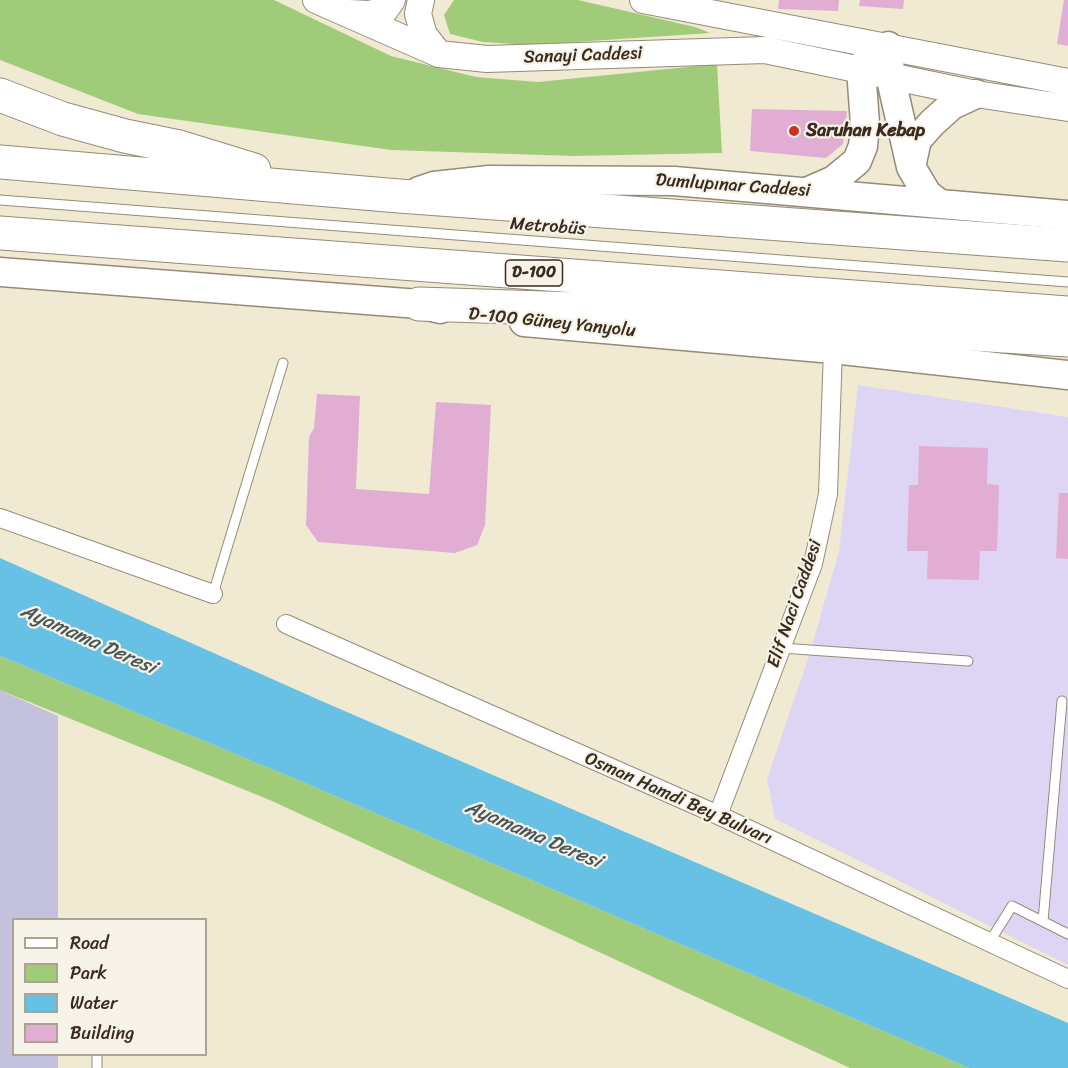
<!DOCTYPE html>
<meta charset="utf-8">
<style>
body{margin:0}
#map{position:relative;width:1068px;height:1068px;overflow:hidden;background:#f0ead3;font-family:Sriracha,sans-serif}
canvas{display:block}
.legend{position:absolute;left:12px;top:918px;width:195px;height:138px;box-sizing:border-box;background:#f7f3e8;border:2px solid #aca397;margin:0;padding:8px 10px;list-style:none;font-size:18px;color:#3b2a1e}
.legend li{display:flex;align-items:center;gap:12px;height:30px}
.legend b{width:30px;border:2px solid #aca397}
</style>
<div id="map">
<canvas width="1068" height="1068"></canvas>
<ul class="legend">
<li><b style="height:8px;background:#fff"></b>Road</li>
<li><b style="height:16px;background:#a0cc79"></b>Park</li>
<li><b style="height:16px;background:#66c1e4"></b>Water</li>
<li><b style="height:16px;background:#e1add2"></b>Building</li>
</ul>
</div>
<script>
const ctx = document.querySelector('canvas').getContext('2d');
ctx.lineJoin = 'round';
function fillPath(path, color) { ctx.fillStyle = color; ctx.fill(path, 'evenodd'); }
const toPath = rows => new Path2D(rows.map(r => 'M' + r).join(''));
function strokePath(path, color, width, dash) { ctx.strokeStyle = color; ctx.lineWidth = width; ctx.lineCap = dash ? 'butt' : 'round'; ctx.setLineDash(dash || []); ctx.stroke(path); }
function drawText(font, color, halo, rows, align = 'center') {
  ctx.font = font + ' Sriracha,sans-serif'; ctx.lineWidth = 4.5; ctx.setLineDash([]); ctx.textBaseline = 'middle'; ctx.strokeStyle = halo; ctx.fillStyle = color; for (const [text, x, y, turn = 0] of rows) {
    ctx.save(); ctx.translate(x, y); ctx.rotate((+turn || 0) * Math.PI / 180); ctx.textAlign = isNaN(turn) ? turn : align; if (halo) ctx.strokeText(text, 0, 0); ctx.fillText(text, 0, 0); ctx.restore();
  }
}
const built = toPath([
 [858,385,1068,417,1068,965,775,819,767,779,809,656,839,551]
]);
const industrial = toPath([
 [0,690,58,716,58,919,14,920,14,1054,58,1055,58,1068,0,1068]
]);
const green = toPath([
 [0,0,274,0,391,56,476,77,538,82,717,64,722,153,573,156,391,150,138,114,0,60],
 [454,0,578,0,695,27,710,33,530,45,483,42,450,34,444,15],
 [0,656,293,778,969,1068,850,1068,272,801,0,690]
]);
const water = toPath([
 [0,558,326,703,1068,1023,1068,1068,969,1068,293,778,0,656]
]);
const building = toPath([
 [779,0,839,0,838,11,778,9],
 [860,0,904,0,903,9,859,6],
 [1064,0,1068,0,1068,46,1057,44],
 [752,109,847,111,843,144,826,158,750,151],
 [317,394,360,396,356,489,429,494,436,402,491,405,485,525,477,545,455,553,318,542,306,525,309,437,314,428],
 [919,446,988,448,987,484,999,485,997,551,980,551,979,580,927,579,928,551,907,551,909,485,918,485],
 [1059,493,1068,493,1068,559,1056,558]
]);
const lane = toPath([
 [0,200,1068,282],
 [213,594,283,363],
 [781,648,968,661],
 [1043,921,1062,701],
 [989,943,1012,906,1068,934],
 [97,1068,97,1054]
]);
const street = toPath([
 [0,518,213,594],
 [286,624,718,815,1068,979],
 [718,815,813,564,828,494,833,349]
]);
const secondary = toPath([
 [316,0,439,54,487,59,765,50,976,94,1068,108],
 [421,0,418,14,424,35,439,54],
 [643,0,1068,82],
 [348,13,369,14,385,10,392,0]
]);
const primary = toPath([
 [911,167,917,140,932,123,952,105,976,94],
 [419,191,434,186,489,180,674,181,1068,215],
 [809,191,834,180,857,161,863,146,865,124,861,69,870,55,888,46,890,75,911,167,927,194,940,204],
 [0,272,419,304,440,309],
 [524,322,833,349,1068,375]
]);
const highway = toPath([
 [0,95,63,119,125,136,179,147,254,170],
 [0,162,399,196,1068,245],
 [0,233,1068,313],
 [419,304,575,309,1068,340]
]);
const markers = [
 [794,131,6,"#c8321e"]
];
const shields = [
 [534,273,57]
];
const shieldNames = [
 ["D-100",534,273]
];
const streetNames = [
 ["Sanayi Caddesi",583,56,-2],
 ["Dumlupınar Caddesi",733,186,4],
 ["Metrobüs",548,227,4],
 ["D-100 Güney Yanyolu",552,323,6],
 ["Elif Naci Caddesi",795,604,-71],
 ["Osman Hamdi Bey Bulvarı",678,799,24]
];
const poiNames = [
 ["Saruhan Kebap",806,131]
];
const waterNames = [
 ["Ayamama Deresi",88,640,24],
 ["Ayamama Deresi",533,835,23]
];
fillPath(built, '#ded5f5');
fillPath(industrial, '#c3c1db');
fillPath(green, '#a0cc79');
fillPath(water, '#66c1e4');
fillPath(building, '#e1add2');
strokePath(lane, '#968a78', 11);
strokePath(street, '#968a78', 20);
strokePath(secondary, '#968a78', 28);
strokePath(primary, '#968a78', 31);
strokePath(highway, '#968a78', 35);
strokePath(lane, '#fff', 9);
strokePath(street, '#fff', 18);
strokePath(secondary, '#fff', 26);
strokePath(primary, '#fff', 28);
strokePath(highway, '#fff', 33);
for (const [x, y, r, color] of markers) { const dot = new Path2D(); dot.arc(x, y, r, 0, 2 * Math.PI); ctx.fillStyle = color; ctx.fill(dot); strokePath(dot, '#f7f3e8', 2); }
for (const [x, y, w] of shields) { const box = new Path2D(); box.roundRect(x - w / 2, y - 13, w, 26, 4.5); ctx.fillStyle = '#f7f3e8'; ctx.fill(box); strokePath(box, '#3b2a1e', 1.5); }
drawText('bold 16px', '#3b2a1e', null, shieldNames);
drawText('18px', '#3b2a1e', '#f7f3e8', streetNames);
drawText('bold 18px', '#3b2a1e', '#f7f3e8', poiNames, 'left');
drawText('italic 20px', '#485759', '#f7f3e8', waterNames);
</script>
